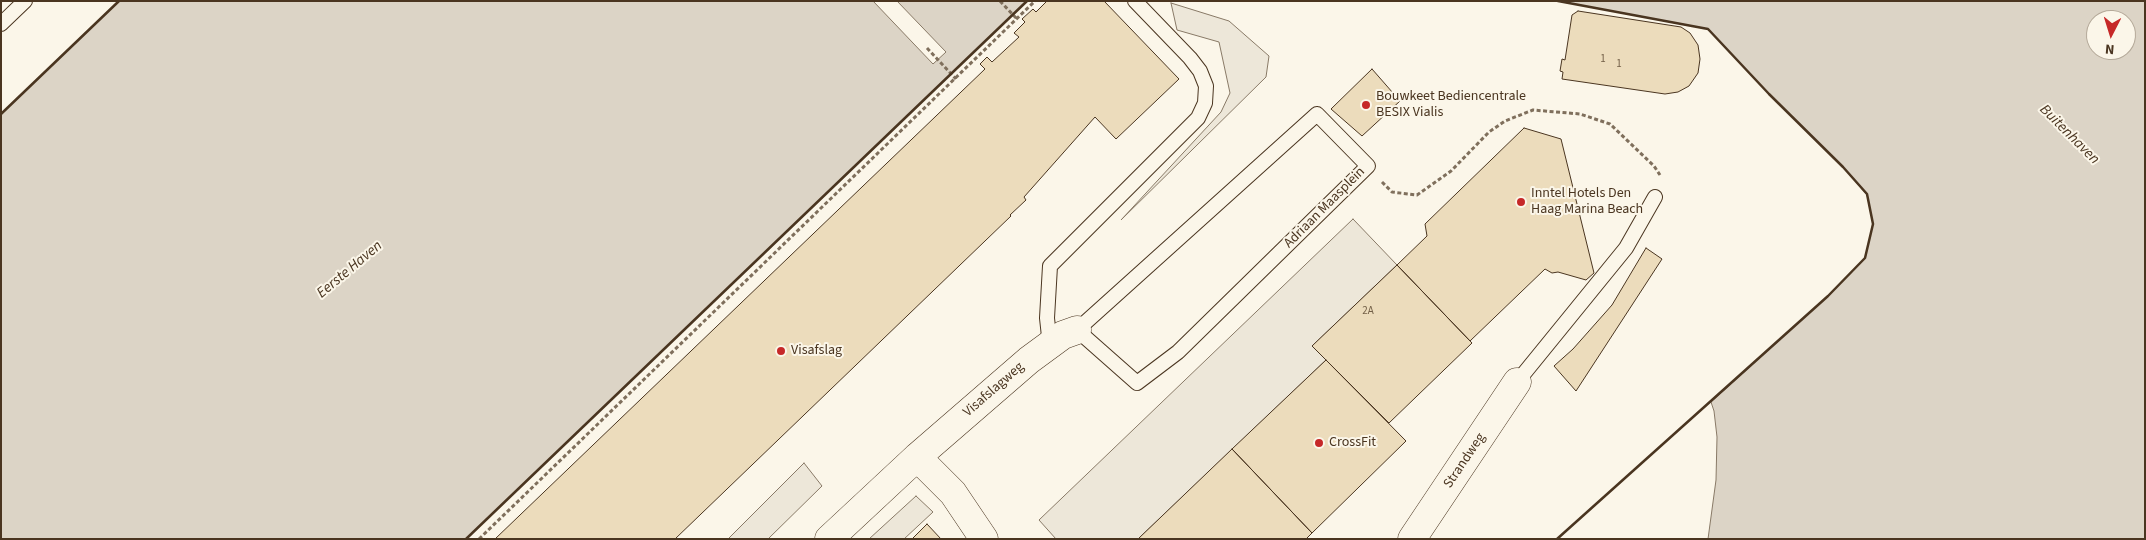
<!DOCTYPE html>
<style>
body{margin:0}
#map{position:relative;width:2146px;height:540px;overflow:hidden;background:#fbf6e9;font-family:"Source Sans 3",sans-serif}
canvas{display:block}
.frame{position:absolute;inset:0;border:2px solid #4a3520;pointer-events:none}
.north{position:absolute;left:2086px;top:10px;width:50px;height:50px;box-sizing:border-box;background:#fbf6e9;border:1px solid #b4a999;border-radius:50%;rotate:185deg;font-size:14px;font-weight:700;line-height:20px;text-align:center;color:#4a3520}
.north::after{content:'';display:block;margin:auto;width:18px;height:22px;background:#c62828;clip-path:polygon(50% 0,100% 100%,50% 72%,0 100%)}
</style>
<div id="map">
<canvas width="2146" height="540"></canvas>
<div class="frame"></div>
<div class="north">N</div>
</div>
<script>
const ctx = document.querySelector('canvas').getContext('2d');
ctx.lineJoin = 'round';
function fillPath(path, color) { ctx.fillStyle = color; ctx.fill(path, 'evenodd'); }
const toPath = rows => new Path2D(rows.map(r => 'M' + r).join(''));
function strokePath(path, color, width, dash) { ctx.strokeStyle = color; ctx.lineWidth = width; ctx.lineCap = dash ? 'butt' : 'round'; ctx.setLineDash(dash || []); ctx.stroke(path); }
function drawText(font, color, halo, rows, align = 'center') {
  ctx.font = font + ' "Source Sans 3",sans-serif'; ctx.lineWidth = 4; ctx.setLineDash([]); ctx.textBaseline = 'middle'; ctx.strokeStyle = halo; ctx.fillStyle = color; for (const [text, x, y, turn = 0] of rows) {
    ctx.save(); ctx.translate(x, y); ctx.rotate((+turn || 0) * Math.PI / 180); ctx.textAlign = isNaN(turn) ? turn : align; if (halo) ctx.strokeText(text, 0, 0); ctx.fillText(text, 0, 0); ctx.restore();
  }
}
const parking = toPath([
 [1171,3,1229,21,1269,56,1266,77,1121,220,1221,112,1230,93,1219,42,1177,30,1171,3],
 [1353,219,1397,265,1312,346,1326,360,1138,539,1056,539,1039,520,1353,219],
 [804,463,822,486,768,539,728,539,804,463],
 [916,496,933,512,904,539,869,539,916,496]
]);
const water = toPath([
 [119,1,1027,1,466,539,1,539,1,114,119,1],
 [1558,1,2145,1,2145,539,1708,539,1716,480,1717,437,1714,411,1711,402,1828,296,1865,258,1873,224,1867,195,1843,167,1769,94,1708,29,1558,1],
 [2096,20,2126,20,2126,50,2096,50,2096,20]
]);
const pier = toPath([
 [873,1,897,1,946,52,933,64,873,1]
]);
const building = toPath([
 [1047,1,1104,1,1179,79,1116,139,1095,117,1024,197,1026,200,1010,215,1011,216,675,539,495,539,985,69,980,64,987,57,992,62,1019,37,1014,33,1025,22,1022,19,1033,9,1036,12,1047,1],
 [1578,11,1681,27,1690,33,1698,45,1700,59,1698,73,1689,86,1678,92,1665,94,1562,79,1563,72,1560,71,1562,59,1565,60,1572,15,1578,11],
 [1372,69,1400,101,1362,136,1331,109,1372,69],
 [1524,128,1561,139,1594,273,1586,280,1558,272,1552,273,1545,269,1470,341,1397,265,1427,236,1425,224,1524,128],
 [1646,248,1662,259,1576,391,1554,366,1573,349,1612,305,1646,248],
 [1397,265,1472,343,1389,423,1312,346,1397,265],
 [1326,360,1406,441,1312,533,1232,449,1326,360],
 [1232,449,1312,533,1306,539,1138,539,1232,449],
 [927,524,941,539,912,539,927,524]
]);
const path = toPath([
 [1000,1,1017,19],
 [927,48,956,79],
 [1382,182,1392,192,1417,195,1451,171,1489,132,1505,121,1533,110,1580,114,1610,124,1654,166,1660,175],
 [479,539,1035,1]
]);
const service = toPath([
 [1,24,25,1],
 [1317,114,1368,166,1178,352,1137,383,1077,330,1317,114],
 [1050,346,1047,318,1050,266,1198,118,1205,103,1206,86,1200,71,1190,58,1135,1],
 [1517,382,1626,248,1655,197]
]);
const minor = toPath([
 [917,457,953,493,984,539],
 [829,539,917,457,1029,360,1063,335,1077,330],
 [1412,539,1517,382]
]);
const wall = toPath([
 [1,114,119,1],
 [466,539,1027,1],
 [1557,539,1828,296,1865,258,1873,224,1867,194,1843,167,1769,94,1708,29,1558,1]
]);
const markers = [
 [1366,105,5,"#c62828"],
 [1521,202,5,"#c62828"],
 [781,351,5,"#c62828"],
 [1319,443,5,"#c62828"]
];
const numberNames = [
 ["1",1603,60],
 ["1",1619,65],
 ["2A",1368,312]
];
const poiNames = [
 ["Bouwkeet Bediencentrale",1376,97],
 ["BESIX Vialis",1376,113],
 ["Inntel Hotels Den",1531,194],
 ["Haag Marina Beach",1531,210],
 ["Visafslag",791,351],
 ["CrossFit",1329,443]
];
const streetNames = [
 ["Adriaan Maasplein",1325,208,-45],
 ["Visafslagweg",994,390,-41],
 ["Strandweg",1465,461,-56]
];
const waterNames = [
 ["Buitenhaven",2069,135,45],
 ["Eerste Haven",350,270,-40]
];
fillPath(parking, '#ede7d9');
strokePath(parking, '#887966', 1);
fillPath(water, '#dcd4c6');
strokePath(water, '#887966', 1);
fillPath(pier, '#fbf6e9');
strokePath(pier, '#887966', 1);
fillPath(building, '#ecdcbc');
strokePath(building, '#4a3520', 1);
strokePath(service, '#4a3520', 16);
strokePath(minor, '#4a3520', 29);
strokePath(path, '#7f6f5c', 3, [4, 2.5]);
strokePath(service, '#fbf6e9', 14);
strokePath(minor, '#fbf6e9', 28);
strokePath(wall, '#4a3520', 2.5);
for (const [x, y, r, color] of markers) { const dot = new Path2D(); dot.arc(x, y, r, 0, 2 * Math.PI); ctx.fillStyle = color; ctx.fill(dot); strokePath(dot, '#fbf6e9', 2); }
drawText('11px', '#725f47', null, numberNames);
drawText('14px', '#4a3520', '#fbf6e9', poiNames, 'left');
drawText('14px', '#4a3520', '#fbf6e9', streetNames);
drawText('italic 15px', '#4a3520', '#fbf6e9', waterNames);
</script>
